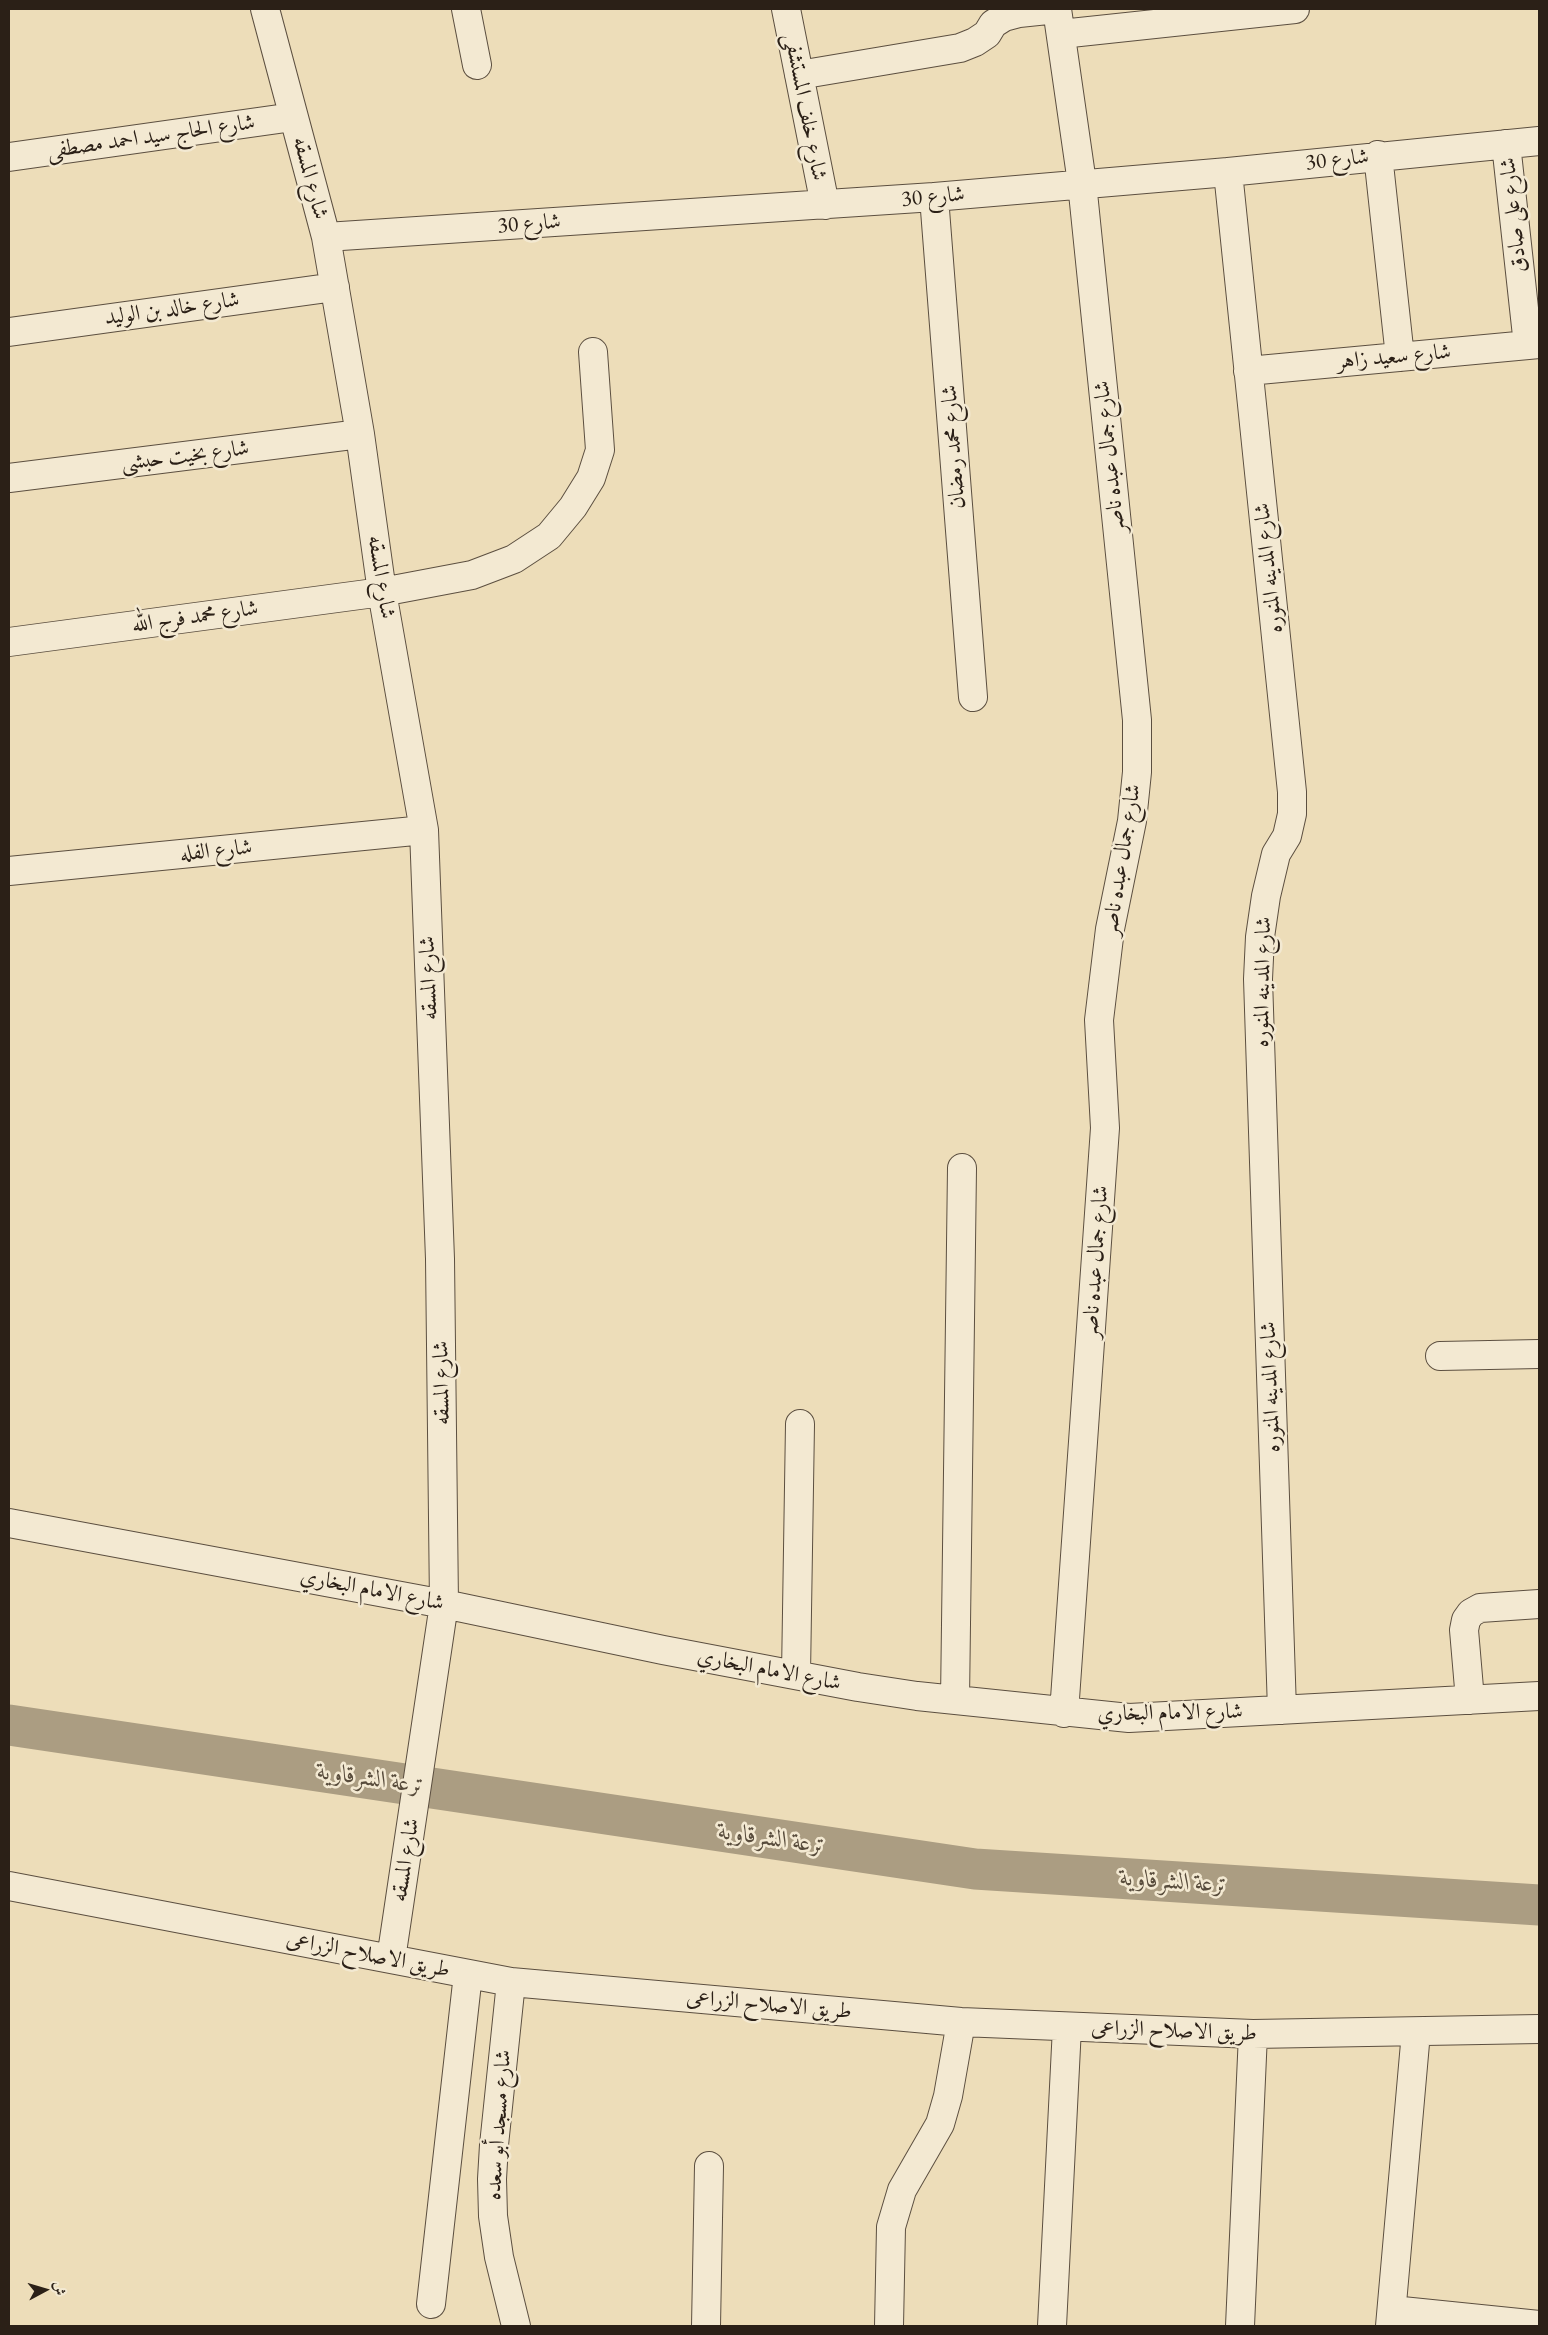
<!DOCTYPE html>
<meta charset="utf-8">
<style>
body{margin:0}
#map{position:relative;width:1548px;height:2335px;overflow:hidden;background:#edddb9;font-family:"EB Garamond",Amiri,serif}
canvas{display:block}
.frame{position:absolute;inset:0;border:10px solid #2b2017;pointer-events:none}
.north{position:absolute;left:20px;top:2265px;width:50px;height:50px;-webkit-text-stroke:4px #f3e9d2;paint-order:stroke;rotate:84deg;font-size:14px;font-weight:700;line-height:20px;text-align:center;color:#2b2017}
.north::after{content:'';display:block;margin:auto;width:18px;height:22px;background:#2b2017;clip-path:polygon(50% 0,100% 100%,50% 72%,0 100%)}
</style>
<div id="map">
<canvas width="1548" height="2335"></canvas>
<div class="frame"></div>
<div class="north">ش</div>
</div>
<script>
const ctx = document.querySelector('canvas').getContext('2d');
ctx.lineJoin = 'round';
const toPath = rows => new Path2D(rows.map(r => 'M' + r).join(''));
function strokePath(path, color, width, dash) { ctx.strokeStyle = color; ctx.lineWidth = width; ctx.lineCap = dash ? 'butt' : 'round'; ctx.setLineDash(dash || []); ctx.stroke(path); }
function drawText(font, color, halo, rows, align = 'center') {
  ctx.font = font + ' "EB Garamond",Amiri,serif'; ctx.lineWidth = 5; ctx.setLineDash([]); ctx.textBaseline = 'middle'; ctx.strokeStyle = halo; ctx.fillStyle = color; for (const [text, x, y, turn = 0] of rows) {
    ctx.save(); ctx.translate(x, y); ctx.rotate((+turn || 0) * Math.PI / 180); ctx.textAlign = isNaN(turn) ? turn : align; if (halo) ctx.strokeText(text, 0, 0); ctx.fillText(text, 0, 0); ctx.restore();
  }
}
const canal = toPath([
 [9,1725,975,1869,1539,1905]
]);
const minor = toPath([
 [265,9,326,237,360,434,382,592,424,830,440,1259,444,1604,391,1959],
 [466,9,477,65],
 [786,9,825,205],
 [1057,9,1082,183,1137,720,1137,772,1132,821,1110,929,1099,1020,1105,1128,1064,1713],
 [1061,34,1295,9],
 [799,75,960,48,975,42,987,34,993,24,1004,17,1019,13,1057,9],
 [1506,144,1528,345],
 [1378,155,1400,357],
 [9,157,293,117],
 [1228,172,1292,792,1292,814,1287,836,1276,854,1266,896,1260,937,1258,979,1282,1710],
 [934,197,973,697],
 [326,237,934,197,1228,172,1539,141],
 [9,332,335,287],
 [1248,371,1539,344],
 [9,478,360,434],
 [9,642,382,592,472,575,514,559,549,536,573,507,591,478,600,450,593,352],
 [9,871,424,830],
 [1440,1356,1539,1354],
 [9,1523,444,1604,663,1650,858,1687,917,1696,1129,1718,1539,1696],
 [796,1674,800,1424],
 [955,1700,962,1168],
 [1470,1700,1464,1630,1466,1620,1471,1613,1480,1608,1539,1604],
 [9,1886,511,1982,961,2022,1253,2034,1539,2029],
 [511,1982,494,2145,492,2179,493,2216,499,2257,516,2326],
 [431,2304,468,1974],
 [1392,2310,1539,2325],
 [706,2326,709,2166],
 [889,2326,891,2227,902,2190,940,2124,948,2096,961,2022],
 [1052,2326,1067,2027],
 [1240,2326,1253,2034],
 [1390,2326,1416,2032]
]);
const streetNames = [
 ["شارع خلف المستشفى",805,107,79],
 ["شارع الحاج سيد احمد مصطفى",151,137,-8],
 ["شارع 30",1337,160,-6],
 ["شارع المسقه",310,178,75],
 ["شارع 30",933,197,-5],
 ["شارع على صادق",1514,215,-96],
 ["شارع 30",529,224,-4],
 ["شارع خالد بن الوليد",172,309,-8],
 ["شارع سعيد زاهر",1394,357,-5],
 ["شارع محمد رمضان",954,447,-94],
 ["شارع بخيت حبشى",185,456,-7],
 ["شارع جمال عبده ناصر",1110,457,-96],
 ["شارع المدينه المنوره",1269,568,-96],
 ["شارع المسقه",381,577,81],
 ["شارع محمد فرج الله",195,617,-8],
 ["شارع الفله",216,851,-6],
 ["شارع جمال عبده ناصر",1122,860,-81],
 ["شارع المسقه",429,978,-92],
 ["شارع المدينه المنوره",1263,982,-89],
 ["شارع جمال عبده ناصر",1096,1262,-86],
 ["شارع المسقه",442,1383,-91],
 ["شارع المدينه المنوره",1271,1387,-92],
 ["شارع الامام البخاري",372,1590,11],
 ["شارع الامام البخاري",769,1670,11],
 ["شارع الامام البخاري",1170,1713,-1],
 ["شارع المسقه",406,1860,-81],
 ["طريق الاصلاح الزراعى",368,1955,11],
 ["طريق الاصلاح الزراعى",769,2005,5],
 ["طريق الاصلاح الزراعى",1174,2031,2],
 ["شارع مسجد أبو سعده",499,2125,-86]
];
const waterNames = [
 ["ترعة الشرقاوية",371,1779,8],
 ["ترعة الشرقاوية",772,1839,8],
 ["ترعة الشرقاوية",1174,1882,4]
];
strokePath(canal, '#ab9d82', 41);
strokePath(minor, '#5c4f40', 30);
strokePath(minor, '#f3e9d2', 28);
drawText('22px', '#2b2017', '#f3e9d2', streetNames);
drawText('italic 24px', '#584c3c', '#f3e9d2', waterNames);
</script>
